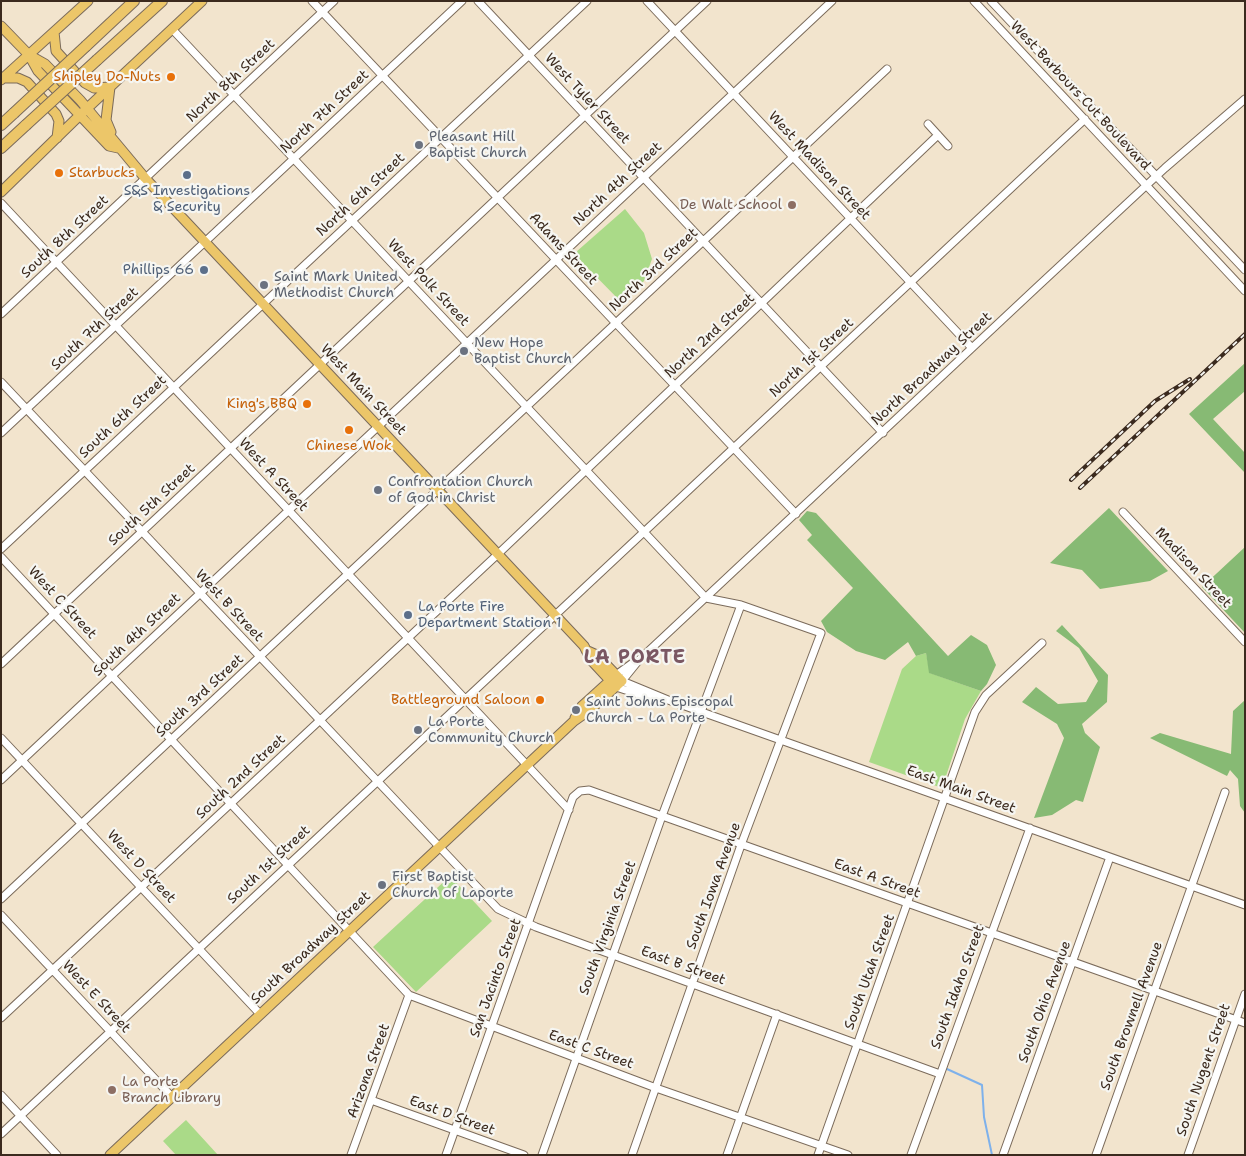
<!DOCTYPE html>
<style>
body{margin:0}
#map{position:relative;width:1246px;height:1156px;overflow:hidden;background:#f2e4cd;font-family:"Shantell Sans",sans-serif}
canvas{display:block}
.frame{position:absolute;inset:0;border:2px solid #3b2a1e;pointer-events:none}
</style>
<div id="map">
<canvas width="1246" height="1156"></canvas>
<div class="frame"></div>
</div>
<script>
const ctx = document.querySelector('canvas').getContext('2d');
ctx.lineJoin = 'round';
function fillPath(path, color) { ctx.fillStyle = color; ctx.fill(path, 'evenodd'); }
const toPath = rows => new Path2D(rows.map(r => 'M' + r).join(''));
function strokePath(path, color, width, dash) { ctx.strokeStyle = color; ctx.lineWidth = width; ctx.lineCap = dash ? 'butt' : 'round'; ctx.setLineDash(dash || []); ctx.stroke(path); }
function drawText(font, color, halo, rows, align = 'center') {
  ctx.font = font + ' "Shantell Sans",sans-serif'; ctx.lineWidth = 4.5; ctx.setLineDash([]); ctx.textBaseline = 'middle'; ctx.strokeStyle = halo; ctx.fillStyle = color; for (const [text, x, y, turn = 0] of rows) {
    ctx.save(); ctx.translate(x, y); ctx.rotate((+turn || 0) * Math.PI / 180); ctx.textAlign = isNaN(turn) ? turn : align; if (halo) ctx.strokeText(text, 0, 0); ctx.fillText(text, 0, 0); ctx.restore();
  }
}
const green = toPath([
 [625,209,644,233,652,259,644,281,622,303,576,256,576,252],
 [926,653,930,673,981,691,965,719,942,788,869,762,902,669,916,656],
 [450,876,492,921,416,992,373,947],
 [186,1120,218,1155,176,1155,163,1141]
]);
const forest = toPath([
 [1245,363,1245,391,1213,419,1245,453,1245,473,1189,414],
 [1109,508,1168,571,1150,581,1100,589,1082,570,1050,563],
 [807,511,816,513,948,656,971,635,987,645,996,665,987,684,981,691,929,673,926,653,916,656,908,642,885,660,856,651,827,632,821,621,853,588,807,540,812,535,799,520],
 [1245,547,1245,633,1202,587],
 [1062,625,1108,675,1107,702,1082,724,1085,733,1100,747,1083,802,1076,800,1052,815,1034,818,1064,738,1057,724,1022,702,1036,687,1058,704,1086,702,1098,681,1079,648,1056,631],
 [1245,700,1245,813,1240,806,1238,779,1230,770,1227,776,1150,738,1160,733,1231,754,1233,711]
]);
const stream = toPath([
 [947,1069,982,1085,984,1117,992,1155]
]);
const minor = toPath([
 [312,1,796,514],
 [478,1,883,433],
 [647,1,972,348],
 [974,1,1245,291],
 [991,1,1245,270],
 [172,29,706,598,741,605,821,633,741,845,632,1155],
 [1245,99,1165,168,1036,288,639,660,622,681,668,700,1245,905],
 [928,124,948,146],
 [1,203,569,810],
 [1,314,334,1],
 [1,382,498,909,536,927,940,1074],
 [1,433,462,1],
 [1123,512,1245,642],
 [1,549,587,1],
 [1,557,409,995,656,1088,848,1155],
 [1,664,707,1],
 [616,675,634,662],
 [616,687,650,698,663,699],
 [1,738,260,1014],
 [1,780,832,1],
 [1,899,887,69],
 [1,915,172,1097],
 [1,1018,498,554,938,135],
 [1,1095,57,1155],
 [371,1100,524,1155],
 [1,1134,1085,119],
 [351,1155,409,995],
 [446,1155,573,797,580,791,589,790,1245,1023],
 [542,1155,662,816,741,605],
 [727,1155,777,1014],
 [818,1155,975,712,986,695,1042,643],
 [911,1155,1030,828],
 [1003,1155,1110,857],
 [1096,1155,1225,792],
 [1188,1155,1245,994]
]);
const major = toPath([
 [1,26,29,55,38,71,109,146,118,148],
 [54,32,56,51,85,83,94,88,110,87,106,120,111,132],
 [29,55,45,64,80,100,145,178,584,646,591,660,616,687],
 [3,78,18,78,27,82,56,114,59,121,57,138],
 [1,80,88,1],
 [1,192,80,115,202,1],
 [575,718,582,706,614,677],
 [110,1155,574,721,591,709,622,681,597,655,588,651]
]);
const highway = toPath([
 [86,46,134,1],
 [97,60,162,1],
 [1,125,14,113],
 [1,148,26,125]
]);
const rail = toPath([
 [1071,480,1155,401,1190,379],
 [1080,488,1245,334]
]);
const highwayBridge = toPath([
 [14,113,86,46],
 [26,125,97,60]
]);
const markers = [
 [171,77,5,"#e8710a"],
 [419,145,5,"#6b7280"],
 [59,173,5,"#e8710a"],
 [187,175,5,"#5c6f8a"],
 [792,205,5,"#8d6e63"],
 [204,270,5,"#5c6f8a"],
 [264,285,5,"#6b7280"],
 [464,351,5,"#6b7280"],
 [307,404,5,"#e8710a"],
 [349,430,5,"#e8710a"],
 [378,490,5,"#6b7280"],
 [408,615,5,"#5c6f8a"],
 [540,700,5,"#e8710a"],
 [576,710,5,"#6b7280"],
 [418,730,5,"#6b7280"],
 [382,885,5,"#6b7280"],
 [112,1090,5,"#8d6e63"]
];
const foodNames = [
 ["Shipley Do-Nuts",161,77],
 ["Starbucks",69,173,"left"],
 ["King's BBQ",297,404],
 ["Chinese Wok",349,446,"center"],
 ["Battleground Saloon",530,700]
];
const streetNames = [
 ["North 8th Street",231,81,-43],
 ["West Barbours Cut Boulevard",1080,96,47],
 ["West Tyler Street",587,99,47],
 ["North 7th Street",325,112,-43],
 ["West Madison Street",819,166,47],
 ["North 4th Street",618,184,-43],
 ["North 6th Street",361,195,-43],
 ["South 8th Street",65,237,-43],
 ["Adams Street",563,249,47],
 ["North 3rd Street",654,270,-43],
 ["West Polk Street",428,283,47],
 ["South 7th Street",95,329,-43],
 ["North 2nd Street",710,336,-43],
 ["North 1st Street",812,358,-43],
 ["North Broadway Street",932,369,-43],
 ["West Main Street",363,390,47],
 ["South 6th Street",123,417,-43],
 ["West A Street",273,475,47],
 ["South 5th Street",152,505,-43],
 ["Madison Street",1193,568,47],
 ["West C Street",62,603,47],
 ["West B Street",229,606,47],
 ["South 4th Street",137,635,-43],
 ["South 3rd Street",200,696,-43],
 ["South 2nd Street",241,777,-43],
 ["East Main Street",961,790,20],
 ["South 1st Street",269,865,-43],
 ["West D Street",141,867,47],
 ["East A Street",877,879,20],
 ["South Iowa Avenue",714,886,-70],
 ["South Virginia Street",608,928,-70],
 ["South Broadway Street",311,948,-43],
 ["East B Street",683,966,20],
 ["South Utah Street",870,972,-70],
 ["San Jacinto Street",496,978,-70],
 ["South Idaho Street",958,987,-70],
 ["West E Street",96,997,47],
 ["South Ohio Avenue",1045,1002,-70],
 ["South Brownell Avenue",1132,1016,-70],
 ["East C Street",591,1050,20],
 ["South Nugent Street",1204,1070,-71],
 ["Arizona Street",369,1071,-70],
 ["East D Street",452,1116,20]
];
const worshipNames = [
 ["Pleasant Hill",429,137],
 ["Baptist Church",429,153],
 ["Saint Mark United",274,277],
 ["Methodist Church",274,293],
 ["New Hope",474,343],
 ["Baptist Church",474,359],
 ["Confrontation Church",388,482],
 ["of God in Christ",388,498],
 ["Saint Johns Episcopal",586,702],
 ["Church - La Porte",586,718],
 ["La Porte",428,722],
 ["Community Church",428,738],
 ["First Baptist",392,877],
 ["Church of Laporte",392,893]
];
const serviceNames = [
 ["S&S Investigations",187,191],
 ["& Security",187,207],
 ["Phillips 66",194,270,"right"],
 ["La Porte Fire",418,607,"left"],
 ["Department Station 1",418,623,"left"]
];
const educationNames = [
 ["De Walt School",782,205],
 ["La Porte",122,1082,"left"],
 ["Branch Library",122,1098,"left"]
];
const districtNames = [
 ["LA PORTE",635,658]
];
fillPath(green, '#aada88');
fillPath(forest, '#87ba74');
strokePath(stream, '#7eb1eb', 2);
strokePath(minor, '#7b6b5b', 9);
strokePath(major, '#7b6b5b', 11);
strokePath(highway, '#7b6b5b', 12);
strokePath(minor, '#fff', 7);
strokePath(major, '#ecc669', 9);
strokePath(highway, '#ecc669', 10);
strokePath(rail, '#3b2a1e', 4);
strokePath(rail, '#f6f6f2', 2, [5.5]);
strokePath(highwayBridge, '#7b6b5b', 12, []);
strokePath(highwayBridge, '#ecc669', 10);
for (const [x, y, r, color] of markers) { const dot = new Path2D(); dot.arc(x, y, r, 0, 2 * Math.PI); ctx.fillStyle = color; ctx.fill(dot); strokePath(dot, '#f6f6f2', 2); }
drawText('14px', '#c56008', '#f6f6f2', foodNames, 'right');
drawText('14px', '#3b2a1e', '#f6f6f2', streetNames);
drawText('14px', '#5b616d', '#f6f6f2', worshipNames, 'left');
drawText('14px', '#4e5e75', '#f6f6f2', serviceNames);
drawText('14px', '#785e54', '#f6f6f2', educationNames, 'right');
ctx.letterSpacing = '1px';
drawText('bold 19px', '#7a5762', '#f6f6f2', districtNames);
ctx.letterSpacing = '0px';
</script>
